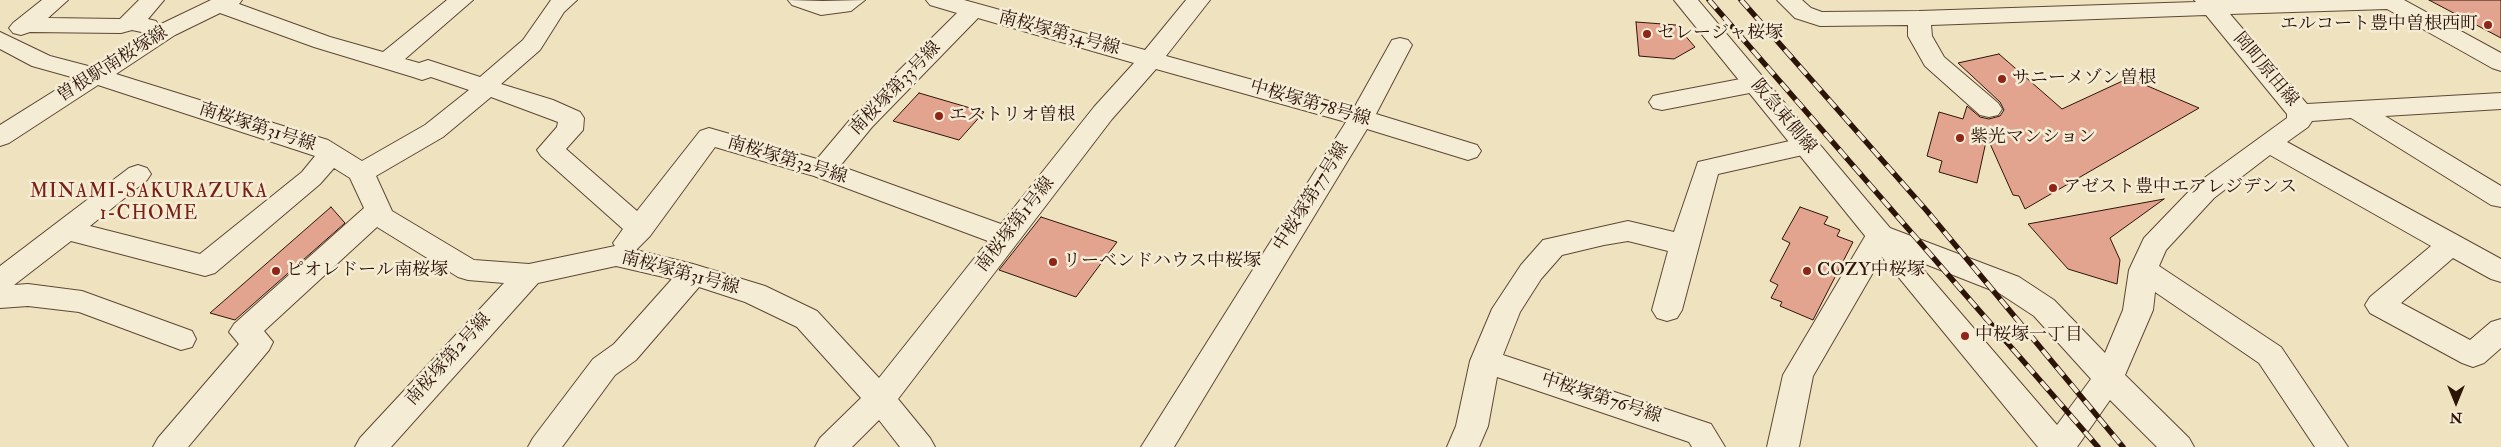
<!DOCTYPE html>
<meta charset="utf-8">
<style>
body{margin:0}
#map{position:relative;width:2501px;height:447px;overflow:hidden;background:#efe2be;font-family:"IM FELL Double Pica",serif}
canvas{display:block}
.north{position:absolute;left:2431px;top:377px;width:50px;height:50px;-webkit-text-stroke:4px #f5ecd5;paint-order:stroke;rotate:180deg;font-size:14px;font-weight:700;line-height:20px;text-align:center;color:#2d1409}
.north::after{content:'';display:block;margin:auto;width:18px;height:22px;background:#2d1409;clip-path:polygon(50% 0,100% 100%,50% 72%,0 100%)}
</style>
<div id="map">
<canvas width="2501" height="447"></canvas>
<div class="north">N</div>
</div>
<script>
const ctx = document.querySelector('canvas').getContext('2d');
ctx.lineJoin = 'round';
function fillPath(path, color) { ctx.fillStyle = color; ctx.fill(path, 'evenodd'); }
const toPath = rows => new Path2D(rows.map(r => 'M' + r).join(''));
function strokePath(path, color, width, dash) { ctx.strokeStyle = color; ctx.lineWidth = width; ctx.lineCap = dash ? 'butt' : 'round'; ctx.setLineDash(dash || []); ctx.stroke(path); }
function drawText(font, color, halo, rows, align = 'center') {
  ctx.font = font + ' "IM FELL Double Pica","Noto Serif JP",serif'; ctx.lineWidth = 5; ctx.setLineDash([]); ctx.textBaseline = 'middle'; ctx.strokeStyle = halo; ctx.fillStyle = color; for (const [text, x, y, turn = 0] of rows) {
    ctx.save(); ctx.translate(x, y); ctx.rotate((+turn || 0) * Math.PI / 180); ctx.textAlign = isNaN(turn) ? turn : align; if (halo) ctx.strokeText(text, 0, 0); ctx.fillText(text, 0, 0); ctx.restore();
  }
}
const building = toPath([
 [2429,0,2501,0,2501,38,2429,0],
 [1636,22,1676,25,1695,47,1674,59,1639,56,1636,22],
 [1999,54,2062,109,2129,78,2199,108,2025,209,2019,196,2013,195,1987,137,1977,183,1939,172,1942,161,1927,156,1939,112,1963,119,1967,106,1980,117,1989,119,2000,116,2004,110,2000,102,1958,63,1999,54],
 [919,93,984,112,959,140,893,121,919,93],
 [2164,199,2110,238,2120,260,2117,284,2068,269,2028,224,2164,199],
 [331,207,345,223,235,320,210,313,331,207],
 [1800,207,1828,217,1824,224,1840,230,1837,236,1853,242,1813,320,1780,306,1782,302,1771,298,1778,285,1770,281,1790,243,1782,239,1800,207],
 [1041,217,1117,242,1076,297,999,270,1041,217]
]);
const minor = toPath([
 [42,0,68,0,48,18,120,19,139,0,164,0,148,19,156,21,159,25,211,0,242,0,239,4,330,37,383,52,447,0,473,0,405,59,419,63,428,60,480,77,523,40,551,0,577,0,564,12,540,50,501,84,553,100,580,112,584,118,583,130,566,149,637,211,700,131,709,128,817,159,854,115,957,13,930,5,926,0,964,0,1145,50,1186,0,1210,0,1166,56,1354,108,1392,40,1400,38,1408,40,1412,45,1376,114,1477,145,1481,151,1477,157,1468,160,1367,129,1174,447,1141,447,1346,122,1156,69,1112,119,898,399,930,438,935,447,900,447,879,420,852,447,815,447,820,438,861,398,797,327,745,302,699,287,636,360,615,375,562,447,528,447,533,438,593,359,614,344,672,279,616,266,538,283,391,447,355,447,360,438,504,283,468,280,458,277,377,227,264,331,273,342,269,350,188,447,153,447,158,438,239,344,229,332,234,324,364,208,350,178,334,168,320,184,215,273,205,276,71,241,14,285,28,284,82,291,192,331,196,339,192,347,181,350,79,312,28,306,0,308,0,266,129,168,138,165,147,168,151,174,147,180,90,226,200,254,302,172,315,156,98,85,9,143,0,146,0,125,75,78,32,66,0,49,0,32,50,56,92,67,146,33,132,30,121,33,30,32,21,35,13,33,9,28,13,23,42,0],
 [220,13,314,47,413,77,422,80,431,77,469,90,425,125,362,161,328,140,116,74,175,35,220,13],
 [978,18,1134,63,1094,107,1001,224,840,166,872,127,978,18],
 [491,97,558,122,557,127,537,150,541,156,623,229,613,243,615,246,529,264,474,260,392,211,376,176,443,137,491,97],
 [715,147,814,176,988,241,879,378,817,311,765,286,693,264,636,250,650,236,715,147],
 [788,0,823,1,865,0,851,11,821,15,792,5,788,0],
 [1777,0,1802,0,1811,8,1822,12,1919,11,2196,2,2194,0,2404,0,2501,53,2501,71,2492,68,2387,9,2230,14,2307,104,2501,93,2501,109,2385,116,2501,186,2501,207,2491,205,2351,118,2312,121,2308,127,2287,142,2501,259,2501,282,2491,279,2453,258,2401,303,2470,340,2491,322,2501,319,2501,348,2484,363,2473,367,2462,363,2370,313,2365,305,2370,297,2431,246,2270,155,2214,198,2166,250,2159,266,2281,347,2348,447,2315,447,2259,363,2155,292,2153,310,2125,375,2189,438,2194,447,2157,447,2110,400,2077,447,2038,447,1882,257,1813,376,1799,447,1767,447,1783,375,1870,228,1880,225,1890,228,2019,277,2054,300,2105,353,2123,310,2129,270,2144,238,2196,184,2287,118,2287,114,2206,15,1931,25,1932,36,1944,57,1998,103,2002,109,1998,115,1989,117,1980,115,1925,66,1908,36,1908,25,1820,26,1795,18,1777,0],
 [1915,260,1999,293,2034,316,2091,379,2057,425,1915,260],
 [1756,76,1765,78,1768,84,1765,90,1662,110,1653,108,1649,102,1653,96,1662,94,1756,76],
 [1807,137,1816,140,1820,146,1816,152,1718,174,1682,310,1677,318,1667,321,1657,318,1652,310,1668,251,1628,241,1604,245,1562,255,1541,279,1520,312,1503,355,1711,424,1725,447,1692,447,1689,442,1497,377,1488,426,1479,447,1447,447,1456,426,1470,361,1492,309,1521,265,1543,240,1628,221,1674,232,1698,162,1807,137]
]);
const tertiary = toPath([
 [1674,0,1698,0,1890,228,1894,235,1890,242,1880,245,1870,242,1674,0]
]);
const rail = toPath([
 [1709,0,2098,447],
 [1741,0,1927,211,2123,447]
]);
const markers = [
 [2488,25,5,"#8f2418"],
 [1647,34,5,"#8f2418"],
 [2002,79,5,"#8f2418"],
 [939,116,5,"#8f2418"],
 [1960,138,5,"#8f2418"],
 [2053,188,5,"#8f2418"],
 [1053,262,5,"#8f2418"],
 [276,271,5,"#8f2418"],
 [1807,271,5,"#8f2418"],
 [1965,336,5,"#8f2418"]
];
const poiNames = [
 ["エルコート豊中曽根西町",2478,25,"right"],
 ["セレージャ桜塚",1657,34],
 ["サニーメゾン曽根",2012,79],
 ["エストリオ曽根",949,116],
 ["紫光マンション",1970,138],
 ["アゼスト豊中エアレジデンス",2063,188],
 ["リーベンドハウス中桜塚",1063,262],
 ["ピオレドール南桜塚",286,271],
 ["COZY中桜塚",1817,271],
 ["中桜塚一丁目",1975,336]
];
const streetNames = [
 ["南桜塚第34号線",1059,34,15],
 ["曽根駅南桜塚線",113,65,-32],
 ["岡町原田線",2265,70,50],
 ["南桜塚第33号線",896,89,-46],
 ["中桜塚第78号線",1310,104,16],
 ["阪急東側線",1783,117,50],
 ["南桜塚第31号線",257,128,18],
 ["南桜塚第32号線",787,161,17],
 ["中桜塚第77号線",1312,197,-58],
 ["南桜塚第1号線",1016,225,-52],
 ["南桜塚第31号線",680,274,15],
 ["南桜塚第2号線",449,360,-48],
 ["中桜塚第76号線",1601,399,18]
];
const neighbourhoodNames = [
 ["MINAMI-SAKURAZUKA",149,193],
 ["1-CHOME",149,215]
];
fillPath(building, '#e3a48f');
strokePath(building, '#2d1409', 1);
strokePath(minor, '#5e4836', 2);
strokePath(tertiary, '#5e4836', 2);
fillPath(minor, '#f5ecd5');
fillPath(tertiary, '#f5ecd5');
strokePath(rail, '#2d1409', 5.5);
strokePath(rail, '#f5ecd5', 4, [11]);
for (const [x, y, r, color] of markers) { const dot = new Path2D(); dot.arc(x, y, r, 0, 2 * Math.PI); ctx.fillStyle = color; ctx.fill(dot); strokePath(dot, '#f5ecd5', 2); }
drawText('18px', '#2d1409', '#f5ecd5', poiNames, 'left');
drawText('18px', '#2d1409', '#f5ecd5', streetNames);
ctx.letterSpacing = '1px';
drawText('19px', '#7a1f14', '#f5ecd5', neighbourhoodNames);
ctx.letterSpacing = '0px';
</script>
